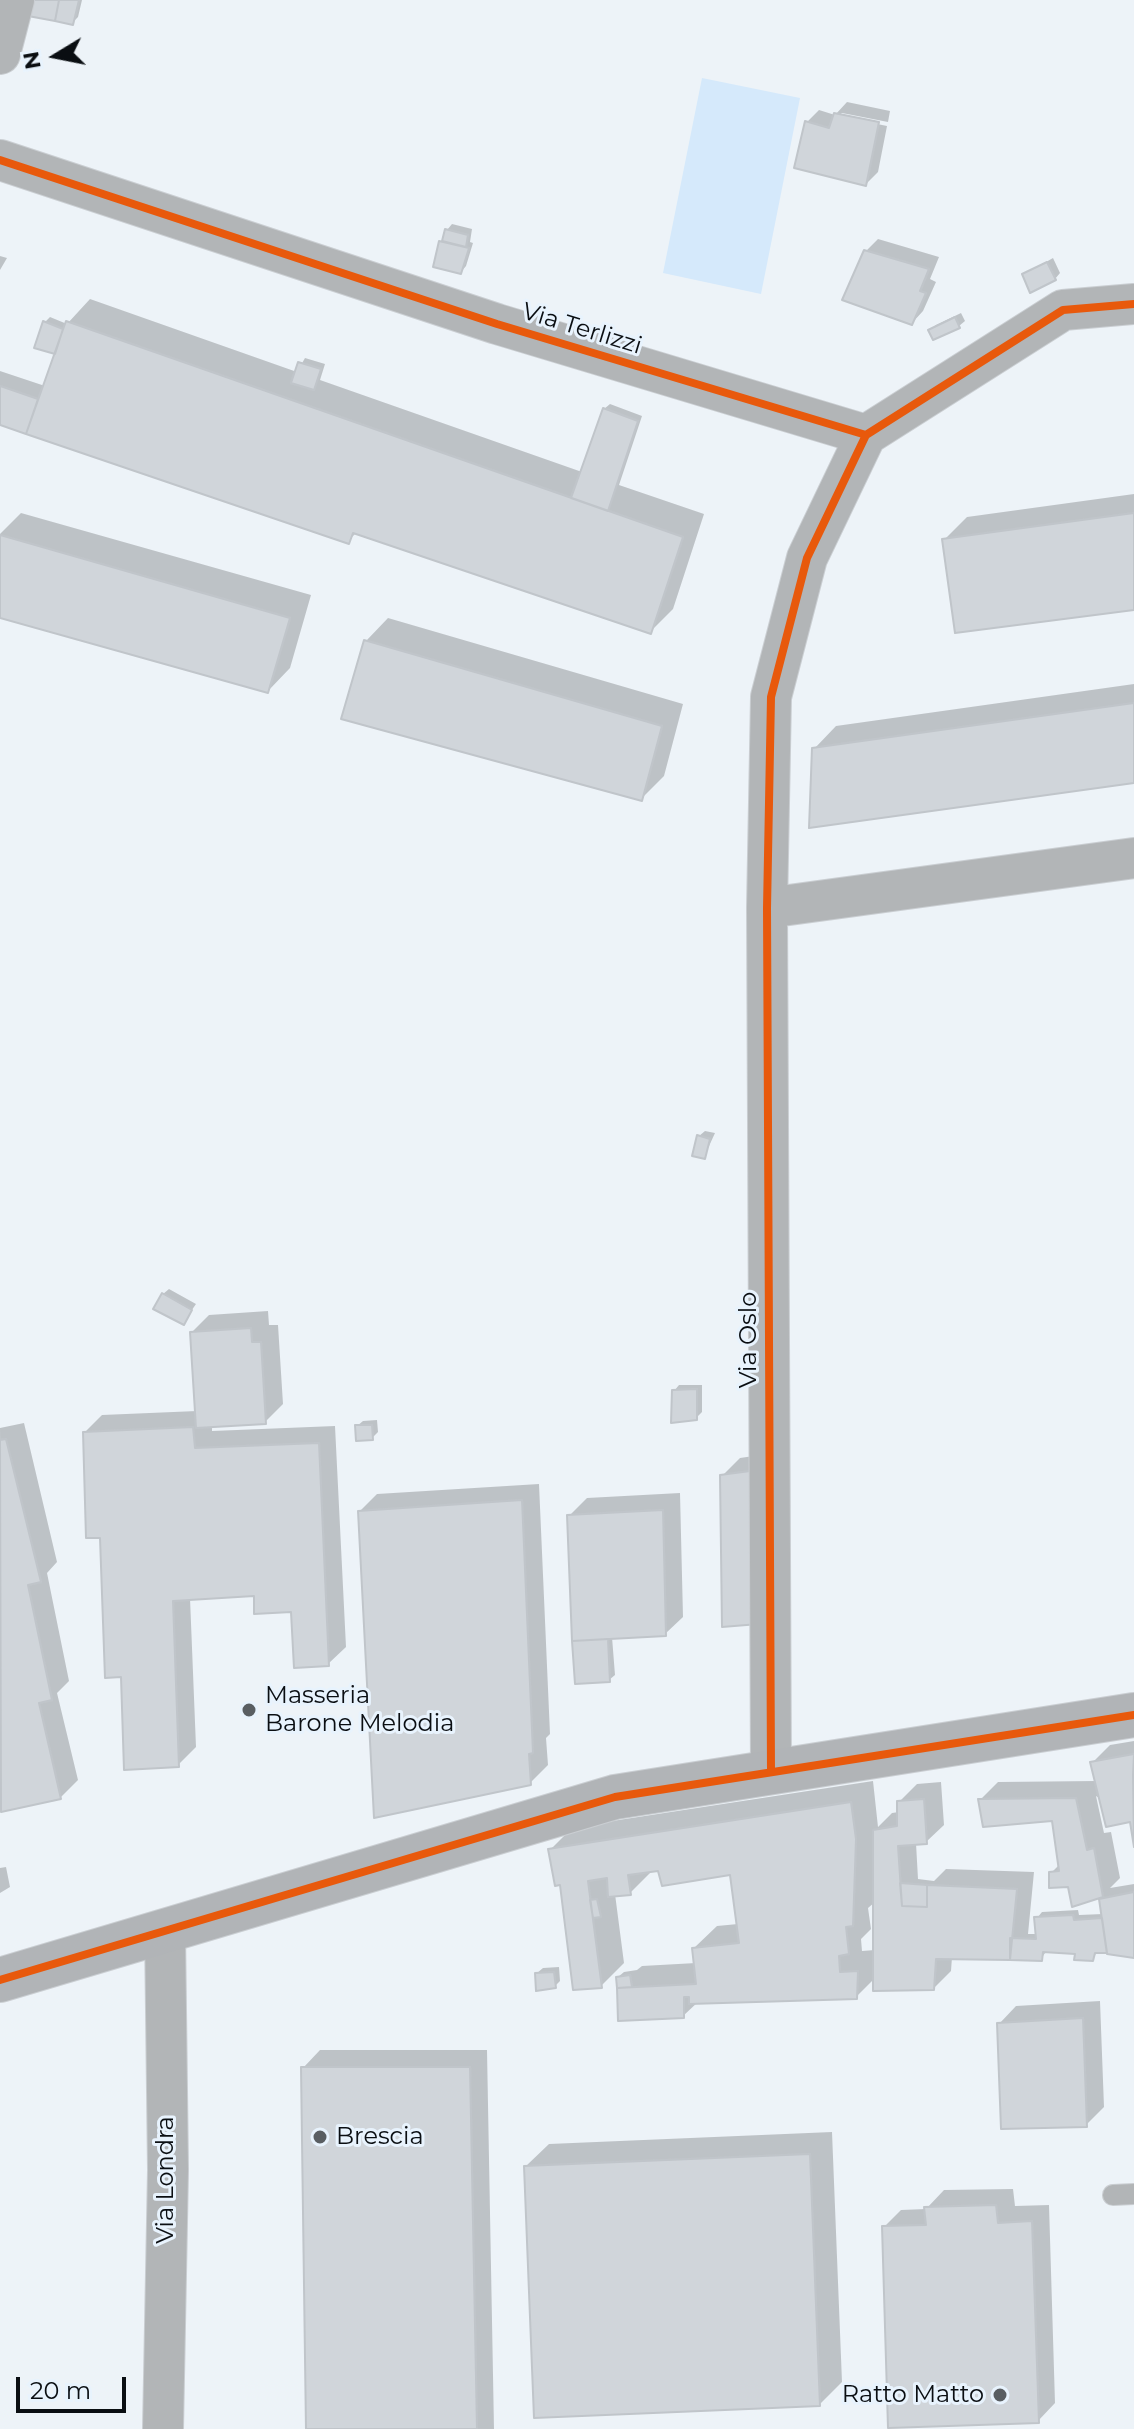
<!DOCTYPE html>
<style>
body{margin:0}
#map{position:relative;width:1134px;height:2429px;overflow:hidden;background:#edf3f8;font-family:Montserrat,sans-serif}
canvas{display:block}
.north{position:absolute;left:16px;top:16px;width:80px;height:80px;-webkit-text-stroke:6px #e8f3fd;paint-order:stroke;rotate:260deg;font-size:22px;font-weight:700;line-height:32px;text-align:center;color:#0a0e12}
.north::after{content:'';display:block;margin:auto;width:28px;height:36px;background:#0a0e12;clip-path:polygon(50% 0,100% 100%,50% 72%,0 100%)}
.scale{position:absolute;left:16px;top:2377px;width:110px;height:36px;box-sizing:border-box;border:4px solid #0a0e12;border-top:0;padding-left:10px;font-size:24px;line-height:28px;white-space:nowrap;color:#0a0e12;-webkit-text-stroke:6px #e8f3fd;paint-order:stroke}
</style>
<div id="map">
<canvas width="1134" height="2429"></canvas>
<div class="north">N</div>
<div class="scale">20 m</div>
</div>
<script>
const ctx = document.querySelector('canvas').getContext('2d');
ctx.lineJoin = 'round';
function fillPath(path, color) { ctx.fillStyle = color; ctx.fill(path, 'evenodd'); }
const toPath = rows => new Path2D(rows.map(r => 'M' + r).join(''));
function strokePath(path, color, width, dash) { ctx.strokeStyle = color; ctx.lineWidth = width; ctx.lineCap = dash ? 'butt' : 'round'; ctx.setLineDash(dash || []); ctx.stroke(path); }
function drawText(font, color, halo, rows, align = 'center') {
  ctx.font = font + ' Montserrat,sans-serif'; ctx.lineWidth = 6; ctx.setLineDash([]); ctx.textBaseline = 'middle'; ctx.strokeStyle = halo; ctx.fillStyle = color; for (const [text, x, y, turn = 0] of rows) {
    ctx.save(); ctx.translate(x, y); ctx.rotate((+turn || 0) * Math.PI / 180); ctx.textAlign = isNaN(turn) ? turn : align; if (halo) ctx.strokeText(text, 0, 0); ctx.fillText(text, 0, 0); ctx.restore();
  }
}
const green = toPath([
 [702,78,800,98,761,294,663,273]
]);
const shadow = toPath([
 [33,0,82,0,78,17,72,23],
 [847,102,890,111,888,122,842,113,838,116,887,126,878,172,866,184,807,122,819,110,835,115],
 [452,224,472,229,470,242,473,243,466,266,461,272,436,266,447,230],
 [878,239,939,257,930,279,936,282,923,311,912,323,866,251],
 [0,256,7,258,0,270],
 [1053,258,1060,273,1055,279,1025,274],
 [90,299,297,372,305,358,325,364,320,380,582,472,604,409,610,404,642,416,619,485,704,514,673,609,650,632,357,532,348,541,0,422,0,371,45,386,57,353,45,322,50,317,67,324],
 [961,313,965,321,959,326,934,338,931,330,936,325],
 [1134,494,1134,608,944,540,967,517],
 [21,513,311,595,290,668,268,691,0,616,0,534],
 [388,618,683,704,664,776,641,799,366,641],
 [1134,684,1134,781,814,749,836,726],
 [705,1131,715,1133,704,1157,699,1136],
 [169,1289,196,1304,183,1323,163,1294],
 [268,1311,269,1325,278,1325,283,1404,265,1422,212,1425,212,1431,335,1426,346,1647,328,1664,292,1610,256,1594,190,1598,196,1747,178,1765,123,1674,85,1432,102,1415,197,1411,192,1332,209,1315],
 [679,1385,702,1385,702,1412,696,1418,674,1391],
 [377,1420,378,1432,372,1438,357,1426,363,1421],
 [24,1423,57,1562,47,1573,69,1681,57,1693,78,1780,60,1798,2,1810,0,1428],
 [774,1453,776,1604,722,1476,740,1458],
 [539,1484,550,1734,546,1738,548,1765,530,1783,360,1511,377,1494],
 [680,1493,683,1617,665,1634,612,1637,615,1675,609,1680,569,1516,587,1498],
 [1134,1741,1134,1835,1132,1819,1096,1796,1104,1833,1111,1832,1120,1878,1110,1888,1134,1884,1134,1956,1098,1951,1092,1959,1077,1952,1047,1950,1041,1959,952,1957,951,1971,934,1988,875,1978,856,1997,698,2002,683,2016,620,2019,618,1977,624,1972,637,1970,642,1966,696,1963,694,1948,717,1926,738,1924,732,1873,653,1870,630,1893,615,1894,624,1963,601,1986,550,1850,573,1827,873,1781,878,1827,892,1813,899,1812,899,1802,917,1784,941,1782,944,1825,926,1842,916,1843,918,1879,934,1881,946,1869,1034,1872,1028,1934,1038,1934,1037,1918,1042,1912,1078,1910,1079,1915,1103,1914,1101,1896,1051,1873,1060,1864,1054,1819,980,1800,998,1782,1096,1781,1092,1763,1110,1745],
 [875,1902,875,1950,862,1951,861,1939,871,1929,868,1908],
 [6,1867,10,1887,0,1893,0,1868],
 [559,1967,560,1981,555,1986,537,1973,543,1968],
 [1100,2001,1104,2107,1086,2125,999,2024,1016,2006],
 [320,2050,487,2050,494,2429,308,2429,303,2068],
 [832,2132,842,2382,820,2404,526,2166,549,2144],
 [1013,2189,1015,2206,1049,2205,1055,2403,1038,2421,884,2227,901,2210,926,2209,944,2190]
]);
const building = toPath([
 [31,0,59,0,55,21,28,16,31,0],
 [59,0,79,0,73,25,55,21,59,0],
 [834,113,879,122,866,186,794,168,805,121,829,128,834,113],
 [445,229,468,235,466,247,442,241,445,229],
 [439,241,469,248,461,274,433,267,439,241],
 [864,250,929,269,920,291,926,293,912,325,842,300,864,250],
 [1047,262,1056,280,1030,293,1022,274,1047,262],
 [955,317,960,328,933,340,928,330,955,317],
 [43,321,63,329,55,354,34,348,43,321],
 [66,321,683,537,651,634,353,533,349,544,26,434,66,321],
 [298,362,321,369,314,390,291,383,298,362],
 [0,386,38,399,26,434,0,425,0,386],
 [603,408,638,421,608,511,571,498,603,408],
 [1134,513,1134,610,955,633,942,539,1134,513],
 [0,535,290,618,268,693,0,618,0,535],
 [364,640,662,726,642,801,341,719,364,640],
 [1134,703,1134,783,809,828,812,748,1134,703],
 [697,1135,710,1139,705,1159,692,1156,697,1135],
 [162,1293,192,1310,184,1325,153,1309,162,1293],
 [251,1328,252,1342,261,1342,266,1424,196,1428,190,1332,251,1328],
 [697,1389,697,1420,671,1423,672,1390,697,1389],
 [355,1425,372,1425,373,1440,356,1441,355,1425],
 [193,1427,195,1448,319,1443,329,1666,294,1668,291,1612,254,1614,254,1596,173,1601,179,1767,124,1770,121,1677,105,1678,100,1538,86,1538,83,1432,193,1427],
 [6,1439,41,1582,28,1585,52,1700,39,1703,61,1799,1,1812,0,1440,6,1439],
 [758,1470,759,1624,722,1627,720,1475,758,1470],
 [522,1500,533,1753,529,1754,531,1785,374,1818,358,1511,522,1500],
 [663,1510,666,1636,572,1641,567,1515,663,1510],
 [608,1639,610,1682,575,1684,572,1641,608,1639],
 [1134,1754,1133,1775,1134,1847,1130,1822,1106,1827,1090,1762,1134,1754],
 [1076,1798,1087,1850,1094,1848,1103,1897,1072,1907,1068,1887,1049,1888,1049,1872,1059,1871,1052,1821,983,1827,978,1799,1076,1798],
 [924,1799,927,1844,898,1846,902,1906,927,1907,927,1885,1017,1889,1010,1960,936,1959,934,1990,873,1991,873,1830,897,1826,897,1801,924,1799],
 [851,1802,856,1839,853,1926,846,1927,849,1954,839,1956,840,1972,858,1971,857,1999,689,2004,689,1997,684,1997,684,2018,618,2021,617,1988,696,1984,692,1948,739,1943,730,1875,662,1886,658,1871,628,1875,631,1895,608,1897,607,1878,588,1881,602,1988,573,1990,560,1885,555,1886,548,1849,851,1802],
 [900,1883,927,1885,927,1907,902,1906,900,1883],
 [1134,1892,1134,1958,1107,1954,1099,1899,1134,1892],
 [597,1899,601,1917,593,1918,590,1900,597,1899],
 [1073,1915,1074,1920,1102,1918,1107,1953,1095,1953,1093,1961,1074,1960,1075,1954,1043,1952,1042,1961,1010,1960,1010,1938,1036,1939,1034,1917,1073,1915],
 [554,1972,556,1988,536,1991,535,1973,554,1972],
 [630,1975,632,1987,617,1988,616,1977,630,1975],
 [1083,2018,1087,2127,1001,2129,997,2023,1083,2018],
 [301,2067,470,2067,477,2429,306,2429,301,2067],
 [810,2154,820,2406,534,2418,524,2166,810,2154],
 [996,2205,998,2223,1032,2221,1039,2423,888,2428,882,2226,926,2225,924,2207,996,2205]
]);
const lane = toPath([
 [1113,2195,1134,2194]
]);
const street = toPath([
 [0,54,14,0],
 [0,160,497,324,866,435,1063,310,1134,304],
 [767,908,1134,858],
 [771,1772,767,908,771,697,807,558,866,435],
 [163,2429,168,2170,165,1931]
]);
const secondary = toPath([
 [0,1980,615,1797,1134,1715]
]);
const cycleway = toPath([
 [0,160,497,324,866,435,1063,310,1134,304],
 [771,1772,767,908,771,697,807,558,866,435],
 [0,1980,615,1797,1134,1715]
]);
const markers = [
 [249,1710,8,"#595e62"],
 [320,2137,8,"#595e62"],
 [1000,2395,8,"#595e62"]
];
const streetNames = [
 ["Via Terlizzi",582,329,17],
 ["Via Oslo",749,1340,-90],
 ["Via Londra",166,2180,-90]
];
const poiNames = [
 ["Masseria",265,1696],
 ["Barone Melodia",265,1724],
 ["Brescia",336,2137],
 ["Ratto Matto",984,2395,"right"]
];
fillPath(green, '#d5e9fb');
fillPath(shadow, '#0003');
fillPath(building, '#d0d5da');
strokePath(building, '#c0c5ca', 2);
strokePath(lane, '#caced2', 22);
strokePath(street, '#caced2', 42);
strokePath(secondary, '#caced2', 46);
strokePath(lane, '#b2b5b7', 20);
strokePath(street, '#b2b5b7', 40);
strokePath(secondary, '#b1b4b7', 44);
strokePath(cycleway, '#e8590c', 8);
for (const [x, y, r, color] of markers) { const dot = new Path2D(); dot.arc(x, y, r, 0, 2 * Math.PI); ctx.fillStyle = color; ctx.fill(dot); strokePath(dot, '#e8f3fd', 3); }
drawText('24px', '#0a0e12', '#e8f3fd', streetNames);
drawText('24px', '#0a0e12', '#e8f3fd', poiNames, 'left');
</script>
